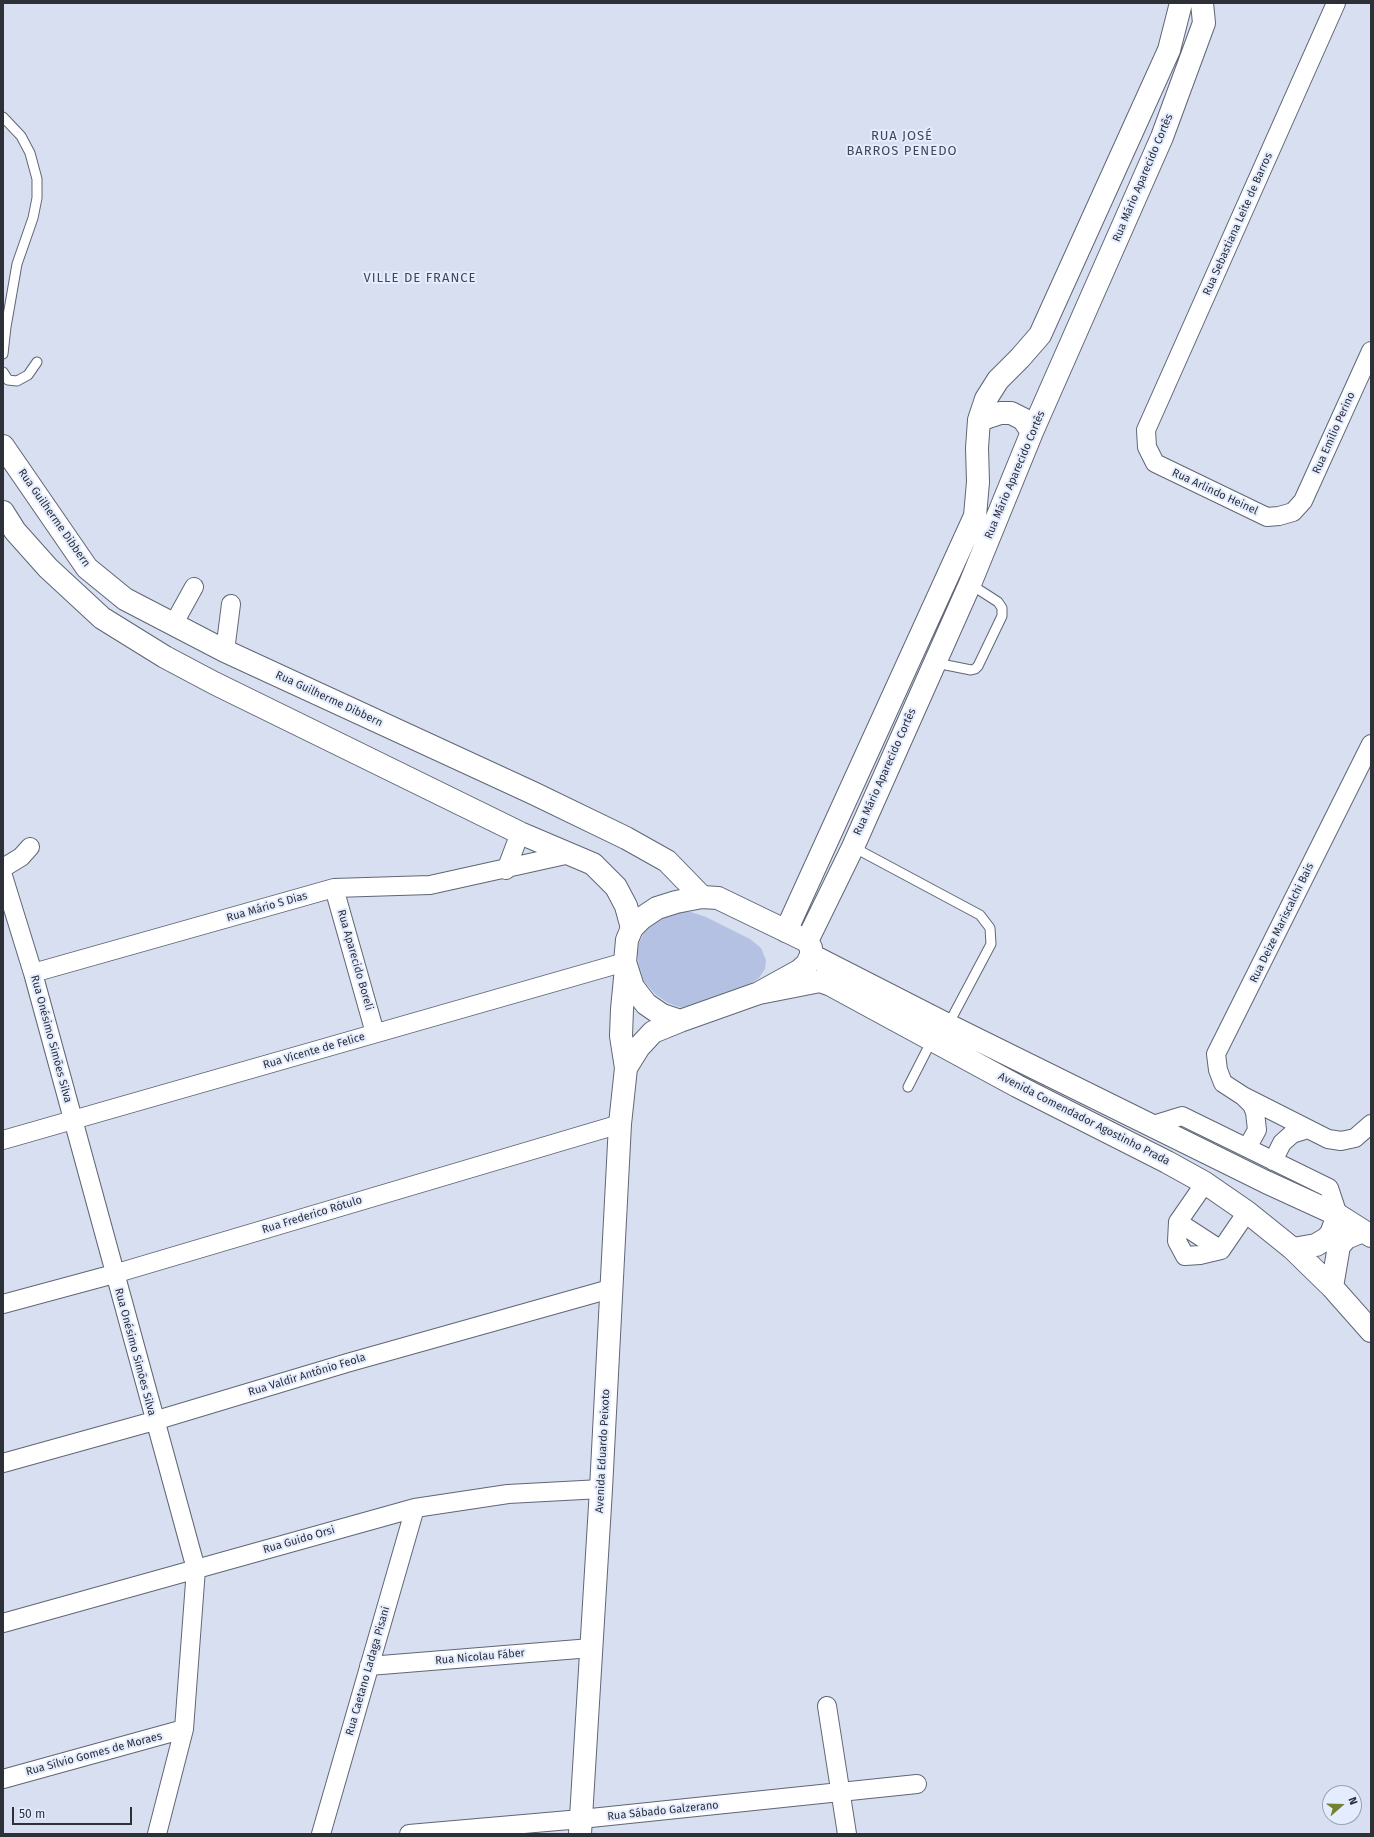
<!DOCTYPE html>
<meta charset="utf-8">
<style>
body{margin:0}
#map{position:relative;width:1374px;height:1837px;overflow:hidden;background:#d7dff1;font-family:"Fira Sans",sans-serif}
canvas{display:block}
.frame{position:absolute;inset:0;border:4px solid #2d3037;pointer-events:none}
.north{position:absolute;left:1322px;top:1785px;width:40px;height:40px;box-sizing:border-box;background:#e4ecff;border:1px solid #9ba1af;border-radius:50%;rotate:70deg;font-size:11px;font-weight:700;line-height:16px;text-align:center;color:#2d3037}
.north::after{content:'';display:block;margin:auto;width:14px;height:18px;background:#74822f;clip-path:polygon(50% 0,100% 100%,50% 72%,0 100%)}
.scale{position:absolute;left:12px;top:1807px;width:120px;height:18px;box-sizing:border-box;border:2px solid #2d3037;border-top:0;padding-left:5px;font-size:12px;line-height:14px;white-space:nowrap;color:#2d3037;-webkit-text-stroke:3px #e4ecff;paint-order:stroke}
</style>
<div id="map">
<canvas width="1374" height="1837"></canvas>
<div class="frame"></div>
<div class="north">N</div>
<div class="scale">50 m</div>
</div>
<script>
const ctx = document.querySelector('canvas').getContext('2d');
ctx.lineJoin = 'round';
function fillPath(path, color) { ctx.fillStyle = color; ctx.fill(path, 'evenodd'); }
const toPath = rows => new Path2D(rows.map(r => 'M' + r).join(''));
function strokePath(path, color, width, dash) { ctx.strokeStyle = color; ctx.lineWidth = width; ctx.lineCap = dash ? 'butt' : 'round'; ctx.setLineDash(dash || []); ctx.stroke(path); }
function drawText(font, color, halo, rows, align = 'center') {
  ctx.font = font + ' "Fira Sans",sans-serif'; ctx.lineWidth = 4; ctx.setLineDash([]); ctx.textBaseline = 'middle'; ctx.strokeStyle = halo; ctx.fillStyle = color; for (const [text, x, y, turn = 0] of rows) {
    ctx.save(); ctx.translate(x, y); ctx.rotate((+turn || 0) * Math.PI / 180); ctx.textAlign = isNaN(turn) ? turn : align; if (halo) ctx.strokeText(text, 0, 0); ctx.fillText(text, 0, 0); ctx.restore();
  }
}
const green = toPath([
 [678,912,691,912,706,917,750,939,761,948,766,960,765,969,759,978,748,985,697,1005,682,1008,668,1003,655,994,644,981,639,965,637,956,639,943,644,933,651,925,663,917]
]);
const service = toPath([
 [3,117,21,136,30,153,37,179,37,198,33,218,17,264,6,327,3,354],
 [3,372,8,380,17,381,28,375,37,362],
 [936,663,971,670,975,669,978,666,1002,616,1002,608,998,602,970,584],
 [853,847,980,915,990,928,991,944,948,1025],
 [908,1087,932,1040]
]);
const minor = toPath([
 [1336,3,1146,430,1147,447,1155,463,1267,517,1279,516,1293,512,1303,501,1371,351],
 [173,625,194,587],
 [225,651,231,604],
 [1371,744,1216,1054,1218,1070,1223,1083,1243,1096,1328,1139,1341,1141,1355,1138,1371,1124],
 [3,868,21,857,30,847],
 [506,870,520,833],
 [3,876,33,973,196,1569,184,1729,157,1834],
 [334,888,375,1033],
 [33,973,334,888,430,885,570,854],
 [1244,1097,1252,1105,1255,1112,1257,1130,1247,1148],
 [1153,1125,1182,1116,1329,1188,1338,1215],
 [3,1140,625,962],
 [1273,1161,1282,1143,1292,1134,1308,1129],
 [1205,1183,1178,1222,1177,1241,1185,1256,1200,1255,1221,1250,1247,1212],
 [1178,1222,1221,1250],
 [3,1304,114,1274,620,1124],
 [3,1463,154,1421,347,1363,610,1289],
 [3,1623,415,1508,508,1494,601,1489],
 [369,1666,591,1648],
 [827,1706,847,1834],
 [3,1779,184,1729],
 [321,1834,415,1508],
 [409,1834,581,1819,917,1784]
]);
const tertiary = toPath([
 [979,420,1000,413,1011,413,1023,419,1032,432],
 [3,446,87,568,125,599,225,651,533,793,626,838,667,861,702,897],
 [3,512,15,531,48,568,102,618,165,657,214,683,520,833,593,864,616,887,626,906,632,928],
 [786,931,975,516,978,482,977,448,979,420,986,399,998,380,1020,358,1040,335,1169,50,1181,3],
 [807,941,853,847,970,584,1032,432,1162,137,1204,23,1202,3]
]);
const secondary = toPath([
 [702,897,718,898,807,941,811,948,811,955,807,964,799,971,759,993,680,1021,662,1015,646,1004,633,987,625,962,627,940,632,928,642,918,657,908,676,902,702,897],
 [811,955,948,1025,1266,1182,1338,1215,1371,1236],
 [759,993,820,981,831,985,1017,1086,1167,1162,1205,1183,1247,1212,1293,1249,1332,1287,1371,1331],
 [626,1068,639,1047,653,1032,680,1021],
 [1293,1249,1316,1245,1326,1239,1331,1234,1338,1215],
 [1332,1287,1339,1246,1346,1238,1363,1231],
 [580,1834,601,1489,620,1124,626,1068,621,1036,622,1009,626,968]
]);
const streetNames = [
 ["Rua Mário Aparecido Cortês",1143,178,-67],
 ["Rua Sebastiana Leite de Barros",1238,224,-66],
 ["Rua Emílio Perino",1334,433,-66],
 ["Rua Mário Aparecido Cortês",1015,475,-67],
 ["Rua Arlindo Heinel",1215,492,25],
 ["Rua Guilherme Dibbern",54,518,55],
 ["Rua Guilherme Dibbern",329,699,25],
 ["Rua Mário Aparecido Cortês",885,772,-66],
 ["Rua Mário S Dias",267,907,-16],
 ["Rua Deize Mariscalchi Bais",1282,923,-64],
 ["Rua Aparecido Boreli",355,960,74],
 ["Rua Onésimo Simões Silva",51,1039,75],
 ["Rua Vicente de Felice",314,1051,-16],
 ["Avenida Comendador Agostinho Prada",1084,1119,27],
 ["Rua Frederico Rótulo",312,1215,-17],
 ["Rua Onésimo Simões Silva",135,1352,75],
 ["Rua Valdir Antônio Feola",307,1375,-17],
 ["Avenida Eduardo Peixoto",603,1451,-87],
 ["Rua Guido Orsi",299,1540,-16],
 ["Rua Nicolau Fáber",480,1657,-5],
 ["Rua Caetano Ladaga Pisani",368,1671,-74],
 ["Rua Sílvio Gomes de Moraes",94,1754,-15],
 ["Rua Sábado Galzerano",663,1811,-6]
];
const quarterNames = [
 ["RUA JOSÉ",902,136],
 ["BARROS PENEDO",902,151],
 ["VILLE DE FRANCE",420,278]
];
fillPath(green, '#b4c1e3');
strokePath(service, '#5f6676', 11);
strokePath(minor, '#5f6676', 20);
strokePath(tertiary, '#5f6676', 24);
strokePath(secondary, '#5f6676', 24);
strokePath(service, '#fff', 9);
strokePath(minor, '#fff', 18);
strokePath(tertiary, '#fff', 22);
strokePath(secondary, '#fff', 22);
drawText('11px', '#2d3037', '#e4ecff', streetNames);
ctx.letterSpacing = '1px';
drawText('13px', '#414756', '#e4ecff', quarterNames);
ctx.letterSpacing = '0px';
</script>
